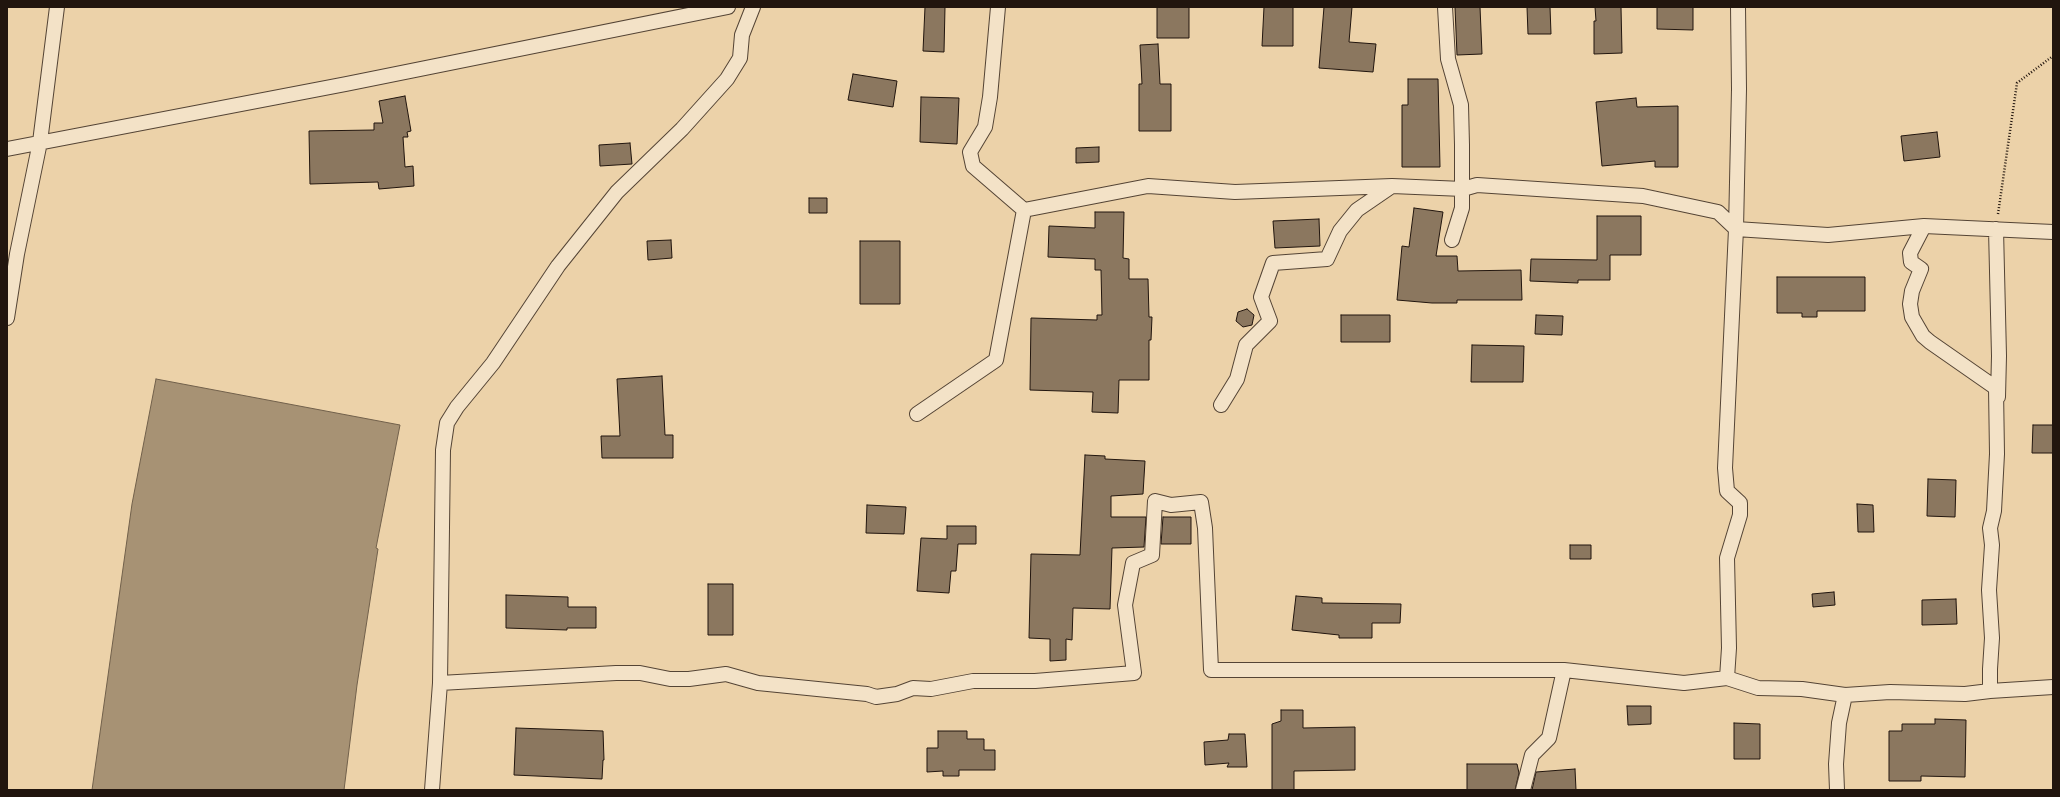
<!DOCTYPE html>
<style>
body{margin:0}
#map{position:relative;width:2060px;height:797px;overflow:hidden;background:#ecd2a9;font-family:"Old Standard TT",serif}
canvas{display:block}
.frame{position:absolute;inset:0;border:8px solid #21150e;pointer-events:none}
</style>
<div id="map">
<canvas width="2060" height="797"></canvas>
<div class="frame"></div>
</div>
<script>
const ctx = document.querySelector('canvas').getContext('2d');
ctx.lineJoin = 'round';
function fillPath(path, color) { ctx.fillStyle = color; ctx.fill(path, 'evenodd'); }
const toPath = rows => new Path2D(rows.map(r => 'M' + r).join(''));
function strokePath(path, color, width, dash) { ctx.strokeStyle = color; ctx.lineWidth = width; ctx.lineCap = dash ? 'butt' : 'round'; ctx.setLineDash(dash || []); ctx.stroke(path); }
const water = toPath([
 [156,379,400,425,376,548,378,549,357,685,344,790,92,790,132,504,156,379]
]);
const building = toPath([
 [925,7,945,7,944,52,923,51,925,7],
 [1157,7,1189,7,1189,38,1157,38,1157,7],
 [1264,7,1293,7,1293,46,1262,46,1264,7],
 [1324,7,1352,7,1349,42,1376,44,1373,72,1319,68,1324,7],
 [1455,7,1480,7,1482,54,1457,55,1455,7],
 [1527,7,1550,7,1551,34,1528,34,1527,7],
 [1595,7,1621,7,1622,53,1594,54,1594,21,1596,21,1595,7],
 [1657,7,1693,7,1693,30,1657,29,1657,7],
 [1158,44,1160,84,1171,84,1171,131,1139,131,1139,84,1142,84,1140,45,1158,44],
 [853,74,897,81,893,107,848,100,853,74],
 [1408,79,1438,79,1440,167,1402,167,1402,105,1408,105,1408,79],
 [405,96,411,131,407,132,408,137,403,137,405,167,413,166,414,186,379,189,378,182,310,184,309,131,374,130,374,123,383,123,379,101,405,96],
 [921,97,959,98,957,144,920,142,921,97],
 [1636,98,1637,107,1678,106,1678,167,1655,167,1655,161,1602,166,1596,102,1636,98],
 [1937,132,1940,157,1904,161,1901,136,1937,132],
 [630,143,632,164,600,166,599,145,630,143],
 [1099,147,1099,162,1076,163,1076,148,1099,147],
 [809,198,827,198,827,213,809,213,809,198],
 [1414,208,1443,212,1436,256,1457,256,1458,271,1521,270,1522,300,1457,300,1457,303,1432,303,1397,300,1402,246,1409,247,1414,208],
 [1095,212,1124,212,1123,258,1129,259,1129,279,1148,279,1149,317,1152,317,1151,340,1149,340,1149,380,1119,380,1118,413,1092,412,1093,392,1030,390,1031,318,1097,320,1097,315,1102,315,1101,270,1095,270,1095,259,1048,257,1049,226,1095,228,1095,212],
 [1597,216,1641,216,1641,255,1610,255,1610,280,1578,280,1578,283,1530,281,1531,259,1597,260,1597,216],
 [1319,219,1320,246,1275,248,1273,221,1319,219],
 [671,240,672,258,648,260,647,241,671,240],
 [860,241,900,241,900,304,860,304,860,241],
 [1777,277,1865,277,1865,311,1817,311,1817,317,1802,317,1802,313,1777,313,1777,277],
 [1247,309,1254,315,1252,325,1243,327,1236,321,1238,312,1247,309],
 [1341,315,1390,315,1390,342,1341,342,1341,315],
 [1536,315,1563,316,1562,335,1535,334,1536,315],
 [1472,345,1524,346,1523,382,1471,382,1472,345],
 [662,376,665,435,673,435,673,458,602,458,601,436,620,436,617,379,662,376],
 [2033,425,2053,425,2053,453,2032,453,2033,425],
 [1085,455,1105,456,1105,459,1145,461,1143,494,1111,496,1111,517,1146,517,1144,547,1112,548,1110,609,1073,608,1072,640,1066,639,1066,660,1050,661,1050,639,1029,638,1031,554,1080,555,1085,455],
 [1928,479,1956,480,1955,517,1927,516,1928,479],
 [1857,504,1873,505,1874,532,1858,532,1857,504],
 [867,505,906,507,904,534,866,533,867,505],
 [1163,517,1191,517,1191,544,1161,544,1163,517],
 [947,526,976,526,976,544,958,544,956,571,951,571,949,593,917,591,921,538,947,539,947,526],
 [1570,545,1591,545,1591,559,1570,559,1570,545],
 [708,584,733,584,733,635,708,635,708,584],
 [1834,592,1835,605,1813,607,1812,594,1834,592],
 [506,595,568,597,568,607,596,607,596,628,567,628,567,630,506,628,506,595],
 [1296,596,1322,598,1322,603,1401,604,1400,623,1372,623,1372,638,1339,638,1339,635,1292,630,1296,596],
 [1956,599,1957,624,1922,625,1922,600,1956,599],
 [1627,706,1651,706,1651,724,1628,725,1627,706],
 [1281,710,1303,710,1303,728,1355,727,1355,770,1294,771,1294,790,1272,790,1272,724,1281,721,1281,710],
 [1935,719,1966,720,1965,777,1921,776,1921,781,1889,781,1889,731,1902,731,1902,724,1935,724,1935,719],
 [1734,723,1760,724,1760,759,1734,759,1734,723],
 [516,728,603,731,604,760,603,760,602,779,514,775,516,728],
 [938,731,967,731,967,739,984,739,984,750,995,750,995,770,959,770,959,776,943,776,943,771,927,772,927,748,938,748,938,731],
 [1229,734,1245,734,1247,767,1227,767,1229,763,1205,765,1204,742,1228,740,1229,734],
 [1467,764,1517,764,1519,773,1515,790,1467,790,1467,764],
 [1575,769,1576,790,1532,790,1536,772,1575,769]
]);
const path = toPath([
 [1998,214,2017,83,2053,56]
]);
const minor = toPath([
 [998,7,990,97,985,127,970,152,973,166,1024,210,1148,186,1235,192,1392,186],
 [1445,7,1448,59,1461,105,1462,145,1462,208,1452,240],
 [1738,7,1739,89,1736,229,1828,235,1924,226,2053,232],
 [7,149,346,84,728,7],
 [1924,226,1910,253,1911,262,1921,269,1912,291,1910,304,1912,317,1923,336,1930,342,1996,388,1997,454,1994,511,1990,528,1992,545,1989,590,1992,638,1990,669,1990,691,2053,687],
 [1996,229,1999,356,1998,397],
 [7,318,17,254,40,142,57,7],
 [917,414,996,360,1024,210],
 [1727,678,1758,688,1802,689,1845,695,1890,692,1965,694,1990,691],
 [440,683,616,673,640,673,670,679,689,679,726,674,758,683,867,694,876,697,897,694,913,688,931,689,973,681,1035,681,1134,673,1125,605,1133,563,1152,555,1155,501,1171,505,1201,502,1205,528,1211,670,1564,670,1684,683,1727,678,1729,648,1727,558,1740,515,1740,503,1727,491,1725,468,1736,229,1718,212,1643,196,1477,185,1463,189,1392,186,1357,210,1340,231,1327,259,1273,263,1261,297,1270,321,1246,345,1237,379,1221,405],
 [432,790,440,683,443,450,447,423,457,407,493,363,558,266,617,192,682,129,727,79,740,58,742,35,753,7],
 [1523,790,1532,755,1549,738,1564,670],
 [1837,790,1836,764,1839,723,1845,695]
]);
fillPath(water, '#a79274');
strokePath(water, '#71604b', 1);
fillPath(building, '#8b775f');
strokePath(building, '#21150e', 1);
strokePath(minor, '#544435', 16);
strokePath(path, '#21150e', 2.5, [1, 2]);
strokePath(minor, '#f3e2c7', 14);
</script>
